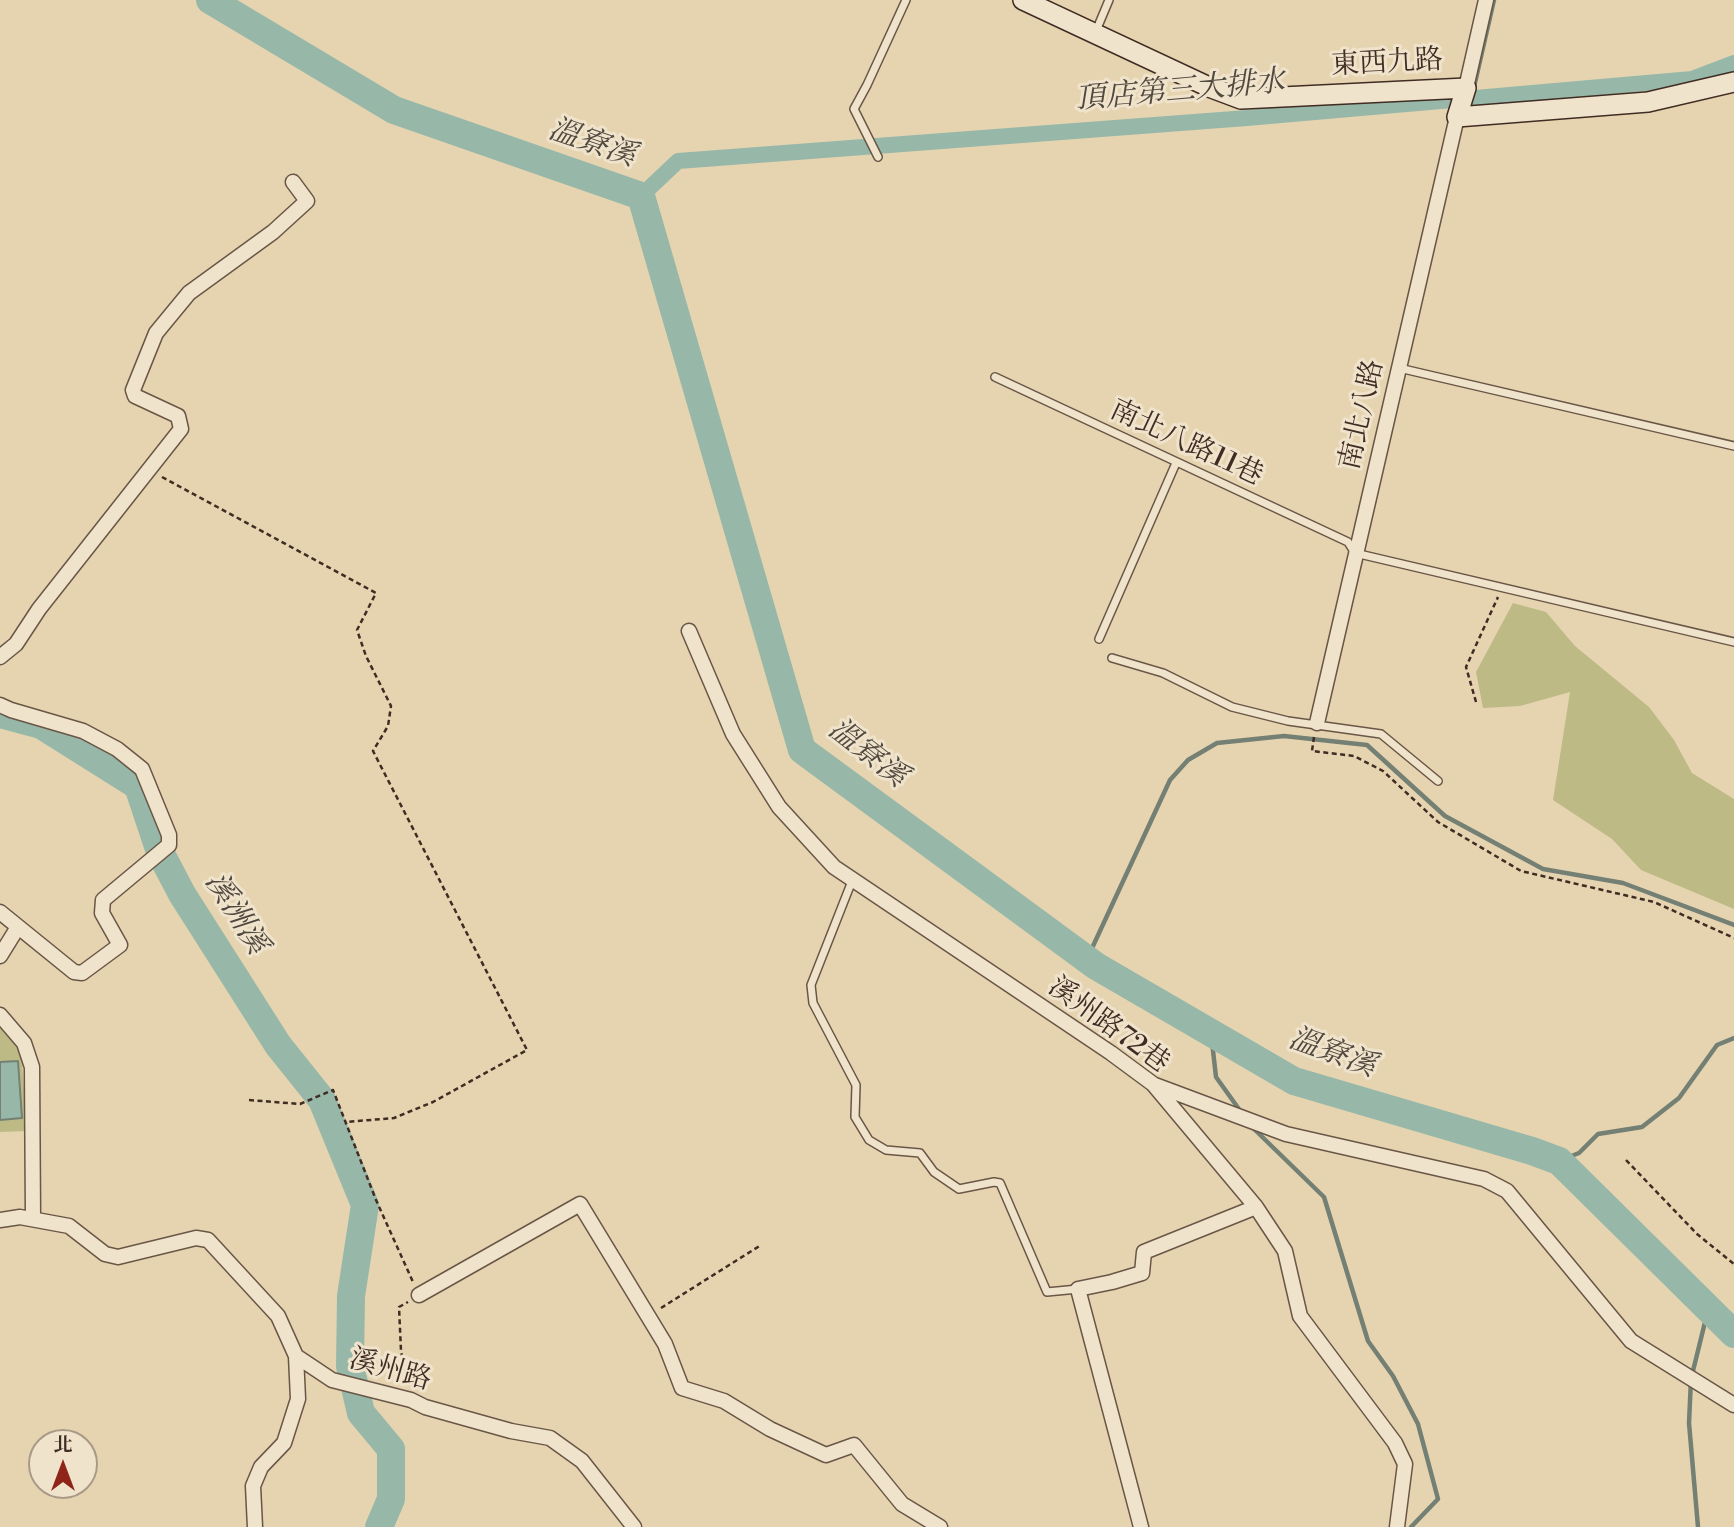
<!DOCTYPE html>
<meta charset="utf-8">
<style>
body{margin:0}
#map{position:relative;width:1734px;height:1527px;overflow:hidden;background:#e6d4b1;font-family:"Libre Bodoni","Noto Serif TC",serif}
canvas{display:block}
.north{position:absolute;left:28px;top:1429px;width:70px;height:70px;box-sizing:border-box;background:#efe3cc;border:2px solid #a99a88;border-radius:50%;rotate:0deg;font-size:19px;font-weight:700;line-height:28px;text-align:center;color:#402c23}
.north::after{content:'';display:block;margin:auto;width:24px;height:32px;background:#8f2418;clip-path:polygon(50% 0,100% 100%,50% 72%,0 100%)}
</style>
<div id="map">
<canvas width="1734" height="1527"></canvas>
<div class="north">北</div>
</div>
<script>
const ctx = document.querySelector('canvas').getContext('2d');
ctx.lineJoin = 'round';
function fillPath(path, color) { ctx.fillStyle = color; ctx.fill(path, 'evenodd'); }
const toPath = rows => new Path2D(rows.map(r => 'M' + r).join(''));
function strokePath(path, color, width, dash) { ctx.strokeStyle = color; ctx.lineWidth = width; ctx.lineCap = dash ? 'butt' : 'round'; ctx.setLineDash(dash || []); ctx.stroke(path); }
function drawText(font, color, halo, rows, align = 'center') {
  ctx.font = font + ' "Libre Bodoni","Noto Serif TC",serif'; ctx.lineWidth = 6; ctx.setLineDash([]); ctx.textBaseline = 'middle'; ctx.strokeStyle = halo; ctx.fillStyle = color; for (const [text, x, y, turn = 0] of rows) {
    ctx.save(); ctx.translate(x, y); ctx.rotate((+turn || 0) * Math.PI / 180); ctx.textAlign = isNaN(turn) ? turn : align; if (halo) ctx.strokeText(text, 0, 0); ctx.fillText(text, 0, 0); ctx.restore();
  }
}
const green = toPath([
 [1513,603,1546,612,1575,646,1649,707,1674,740,1692,773,1734,799,1734,909,1641,870,1612,839,1553,800,1570,692,1520,706,1483,708,1476,672],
 [0,1026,21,1048,27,1131,0,1132]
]);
const water = toPath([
 [18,1061,22,1118,0,1120,0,1062,18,1061]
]);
const stream = toPath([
 [1474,87,1494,0],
 [1087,959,1170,780,1188,760,1217,743,1284,736,1367,745,1445,816,1543,869,1623,883,1734,925],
 [1211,1033,1216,1077,1241,1112],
 [1252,1127,1324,1197,1368,1341,1393,1376,1418,1424,1438,1499,1411,1527],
 [1559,1161,1579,1153,1598,1134,1642,1127,1679,1098,1717,1045,1734,1038],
 [1698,1527,1689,1423,1691,1379,1708,1310]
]);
const canal = toPath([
 [641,196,678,161,1247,118,1692,79,1734,63]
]);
const river = toPath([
 [210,0,394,110,641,196,802,750,1096,966,1294,1081,1532,1151,1559,1161,1734,1334],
 [0,714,41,725,138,786,160,852,182,894,278,1045,322,1100,365,1205,351,1296,350,1366,361,1413,391,1449,391,1499,379,1527]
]);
const path = toPath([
 [162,477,376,593,357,630,366,656,391,706,388,726,373,751,527,1050,433,1102,394,1118,346,1122],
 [1476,702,1466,667,1498,597],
 [1314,737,1312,751,1354,756,1383,771,1438,822,1521,871,1654,902,1734,938],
 [249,1100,300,1104,333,1090,376,1200,413,1282],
 [1626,1160,1697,1234,1734,1264],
 [661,1308,761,1245],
 [408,1383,401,1351,399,1307,408,1302]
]);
const lane = toPath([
 [1096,31,1109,0],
 [878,157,854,109,867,85,906,0],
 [1399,368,1734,446],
 [995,377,1348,542,1355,553,1734,642],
 [1099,639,1176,463],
 [1112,658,1163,673,1232,707,1288,721,1381,734,1438,781],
 [852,881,811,985,813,1003,856,1085,855,1117,869,1140,886,1150,920,1153,934,1172,959,1189,994,1182,1000,1183,1047,1292,1078,1289]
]);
const street = toPath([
 [1466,88,1486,0],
 [689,631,733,734,779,807,834,867,1111,1053,1153,1084,1256,1207,1285,1251,1300,1316,1395,1443,1405,1464,1397,1527],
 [0,657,16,644,39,609,181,429,178,416,135,396,133,390,156,333,189,293,273,232,307,201,293,182],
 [0,705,11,710,83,731,117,749,142,769,169,835,169,845,103,900,102,913,120,945,82,973,74,972,0,912],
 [1317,723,1457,117],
 [0,956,18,927],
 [0,1015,24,1043,32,1067,33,1219],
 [1155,1085,1286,1134,1484,1179,1507,1191,1631,1341,1734,1405],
 [0,1220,20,1217,69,1226,105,1254,118,1257,196,1238,208,1240,278,1316,296,1356,332,1380,411,1400,425,1407,511,1431,550,1438,582,1461,634,1527],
 [419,1295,580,1204,665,1344,682,1388,724,1401,770,1429,826,1455,854,1445,902,1504,940,1527],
 [255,1527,253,1486,261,1467,284,1443,298,1399,296,1356],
 [1141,1527,1078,1289,1112,1282,1142,1273,1144,1252,1256,1207]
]);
const secondary = toPath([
 [1023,0,1209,87,1241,99,1466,88,1457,117,1648,102,1734,82]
]);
const streetNames = [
 ["東西九路",1387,64,-3],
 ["南北八路",1363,415,-77],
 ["南北八路11巷",1186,444,25],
 ["溪州路72巷",1108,1026,36],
 ["溪州路",390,1371,16]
];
const waterNames = [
 ["頂店第三大排水",1180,92,-5],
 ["溫寮溪",592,144,19],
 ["溫寮溪",867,754,38],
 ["溪洲溪",235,914,58],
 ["溫寮溪",1332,1054,20]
];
fillPath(green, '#bdba86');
fillPath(water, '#97b8a8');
strokePath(water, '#748073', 2);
strokePath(stream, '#748073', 4.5);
strokePath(canal, '#97b8a8', 16);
strokePath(river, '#97b8a8', 28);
strokePath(lane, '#6a5646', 10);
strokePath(street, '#6a5646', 17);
strokePath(secondary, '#402c23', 22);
strokePath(path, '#402c23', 2.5, [5, 3.5]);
strokePath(lane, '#efe3cc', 7);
strokePath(street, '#efe3cc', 14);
strokePath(secondary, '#efe3cc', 19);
drawText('28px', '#402c23', '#efe3cc', streetNames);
drawText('italic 30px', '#51483e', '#efe3cc', waterNames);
</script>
